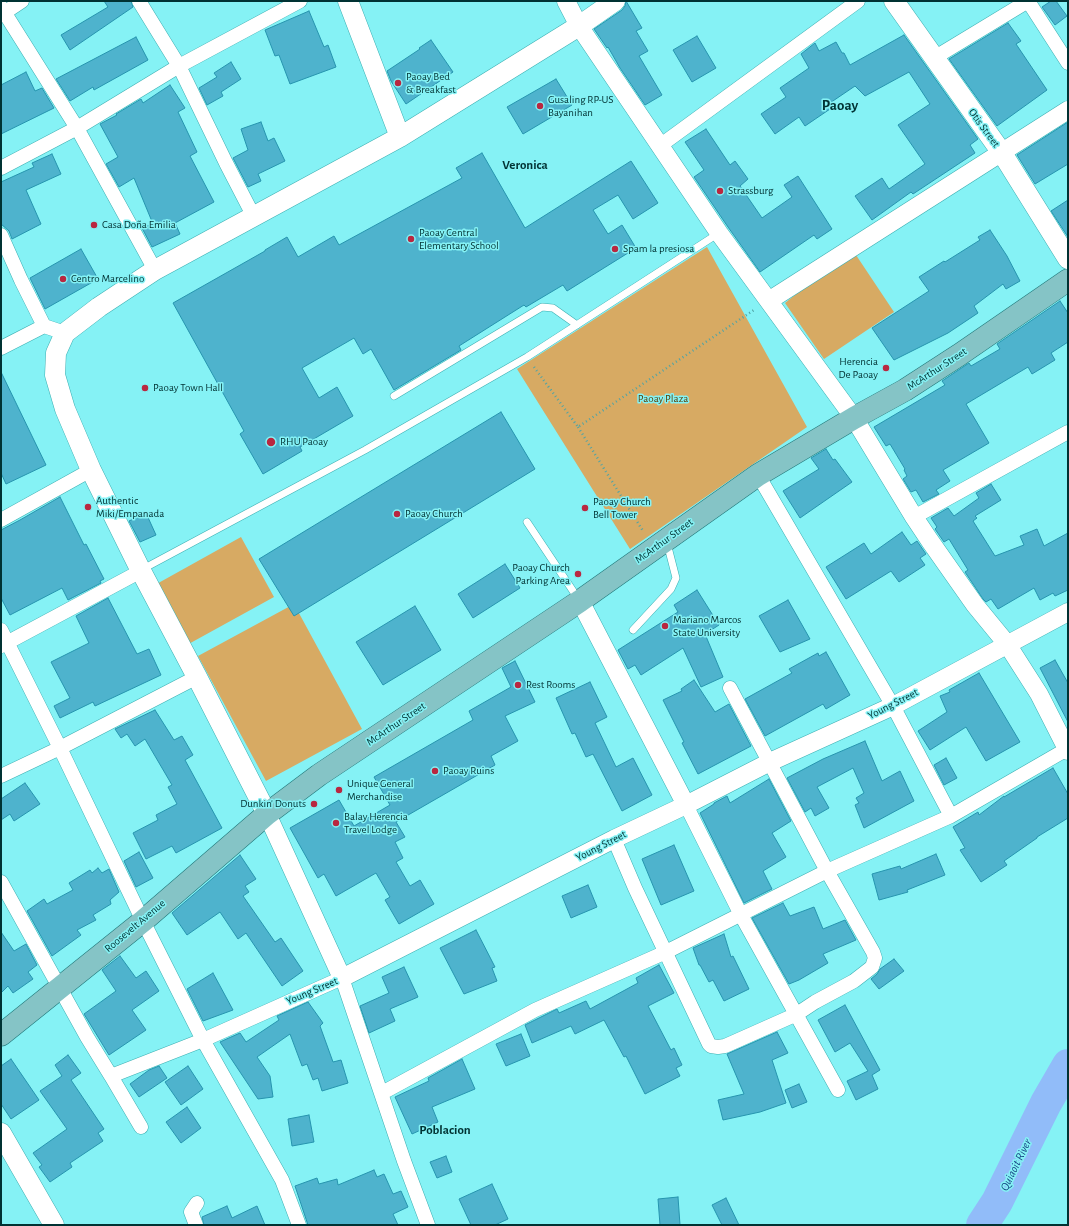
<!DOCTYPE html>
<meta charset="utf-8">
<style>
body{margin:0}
#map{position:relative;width:1069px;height:1226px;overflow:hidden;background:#85f2f5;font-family:"Alegreya Sans",sans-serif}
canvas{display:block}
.frame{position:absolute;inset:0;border:2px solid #003233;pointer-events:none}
</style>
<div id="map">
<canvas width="1069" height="1226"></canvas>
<div class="frame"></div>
</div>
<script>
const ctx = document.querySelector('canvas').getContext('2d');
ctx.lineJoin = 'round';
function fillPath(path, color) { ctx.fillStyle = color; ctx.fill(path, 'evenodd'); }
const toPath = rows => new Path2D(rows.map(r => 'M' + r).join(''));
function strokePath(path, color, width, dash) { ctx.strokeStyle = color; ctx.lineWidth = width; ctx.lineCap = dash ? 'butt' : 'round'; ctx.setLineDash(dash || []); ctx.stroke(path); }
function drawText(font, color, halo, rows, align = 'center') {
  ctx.font = font + ' "Alegreya Sans",sans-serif'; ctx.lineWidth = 3; ctx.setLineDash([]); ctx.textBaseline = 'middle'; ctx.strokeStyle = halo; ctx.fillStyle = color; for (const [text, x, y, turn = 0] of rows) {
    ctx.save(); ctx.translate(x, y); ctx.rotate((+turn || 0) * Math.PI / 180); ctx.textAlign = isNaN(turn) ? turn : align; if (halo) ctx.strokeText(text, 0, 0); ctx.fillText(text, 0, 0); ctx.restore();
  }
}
const green = toPath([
 [707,247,807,427,630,549,517,369],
 [852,249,894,312,824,359,785,303],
 [241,537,274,597,185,646,153,586],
 [294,604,362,729,266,781,198,656]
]);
const river = toPath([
 [982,1225,997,1202,1046,1103,1068,1065]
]);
const building = toPath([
 [104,1,131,1,133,7,70,50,61,35,108,7,104,1],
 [626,1,642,28,636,31,648,51,639,56,662,95,645,105,620,68,608,47,607,48,594,29,622,10,625,6,626,1],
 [1051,1,1056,1,1067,16,1055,25,1042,7,1051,1],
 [309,11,324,47,328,45,336,67,290,84,279,55,275,56,265,30,309,11],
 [1008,23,1021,41,1016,44,1047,90,997,126,949,59,1008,23],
 [904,35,978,139,970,145,975,153,913,194,911,192,872,220,855,196,882,178,889,189,925,164,898,125,930,104,909,72,865,96,855,86,827,105,830,109,805,126,799,117,775,134,761,114,786,97,780,88,809,68,801,54,815,43,819,51,836,42,842,53,844,53,850,65,904,35],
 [697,36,716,68,692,82,673,50,697,36],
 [136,37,148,60,94,90,93,87,70,101,56,79,136,37],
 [431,40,453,72,406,104,391,81,387,71,420,49,419,48,431,40],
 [231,62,241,79,221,92,223,96,207,105,199,88,217,77,214,73,231,62],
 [26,72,35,91,42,88,54,108,1,134,1,85,26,72],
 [556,79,572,105,523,134,507,107,556,79],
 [170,85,185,108,178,112,197,152,190,156,214,202,175,223,180,234,152,247,142,228,153,224,134,178,119,187,106,164,118,157,100,124,117,115,116,114,141,99,143,103,170,85],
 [261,122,268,141,274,138,285,161,258,174,261,181,248,187,233,158,248,150,241,129,261,122],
 [1068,122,1068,164,1035,184,1017,155,1068,122],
 [706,129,730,165,735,161,748,179,740,186,762,218,792,197,784,185,798,176,832,229,817,239,814,235,760,272,728,227,694,177,704,170,685,142,706,129],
 [482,153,525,228,631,161,658,203,633,219,618,195,593,210,608,234,622,225,636,248,567,291,563,285,526,307,524,305,459,346,461,350,394,390,371,349,363,354,354,338,302,368,319,398,337,387,353,416,300,447,302,451,263,474,240,434,244,431,173,303,265,251,265,250,287,237,298,257,334,236,339,245,462,178,456,168,482,153],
 [52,154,61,174,26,190,41,224,12,239,9,231,1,224,1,182,34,167,32,163,52,154],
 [1068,200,1068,237,1051,211,1068,200],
 [990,230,1007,256,1020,281,1006,289,1003,284,974,306,978,313,948,333,894,360,872,328,929,291,919,277,944,261,945,262,980,240,978,237,990,230],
 [81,249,98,279,45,309,30,278,81,249],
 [1060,301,1068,313,1068,342,1051,353,1055,360,1032,374,1028,367,966,404,989,443,943,470,950,481,936,490,939,494,923,502,916,490,911,492,903,479,907,476,904,470,905,469,890,444,886,446,874,427,945,385,942,381,969,363,971,366,1000,349,997,344,1060,301],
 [1,372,46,465,6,484,1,473,1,372],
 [501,412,535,469,294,616,259,559,501,412],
 [826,449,833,460,835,459,852,482,800,518,783,491,819,469,811,458,826,449],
 [991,484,1001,500,975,516,977,518,973,521,995,556,1024,545,1020,536,1037,529,1044,546,1068,533,1068,590,1055,596,1053,593,1040,600,1034,588,998,609,991,599,986,602,983,599,965,572,968,570,949,539,944,542,935,529,937,527,931,518,948,508,954,516,979,498,976,493,991,484],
 [60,497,84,545,86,544,104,579,100,581,101,583,68,600,62,588,10,615,1,598,1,530,20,520,60,497],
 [146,513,156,535,140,542,129,521,146,513],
 [902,532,911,545,917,541,926,554,920,558,925,565,899,582,891,571,846,599,826,567,864,543,871,554,902,532],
 [505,564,520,588,473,618,458,594,505,564],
 [697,590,719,625,705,634,723,677,701,687,683,648,641,675,635,665,628,669,618,650,678,612,674,605,697,590],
 [108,598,137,654,149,649,161,675,95,706,93,702,60,718,54,706,70,698,51,662,89,643,76,616,108,598],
 [788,600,810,639,780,652,759,616,788,600],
 [415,606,441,650,383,685,356,642,415,606],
 [826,652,850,695,826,709,823,704,765,736,745,699,792,673,789,669,818,653,819,656,826,652],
 [1055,660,1068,683,1068,722,1040,668,1055,660],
 [515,661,535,702,505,716,518,741,491,756,495,765,396,822,405,837,395,842,403,858,396,862,410,886,420,880,434,904,399,924,385,900,390,897,376,873,336,896,324,874,318,878,290,828,339,800,354,826,390,805,374,777,473,720,469,711,511,687,502,668,515,661],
 [979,673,1020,742,986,761,966,727,930,750,918,731,947,712,940,696,950,692,949,690,979,673],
 [694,680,715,712,729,704,751,746,698,774,682,743,684,742,663,700,682,691,681,689,694,680],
 [590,682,607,717,595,723,616,767,633,758,652,795,622,811,593,754,586,757,575,733,572,734,556,698,590,682],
 [155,710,174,740,182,736,193,755,185,760,222,828,176,853,172,846,146,859,133,833,158,820,156,815,177,804,168,787,172,785,145,739,135,746,127,734,121,738,115,729,155,710],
 [865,741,882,781,900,771,914,801,864,828,855,805,859,803,856,798,864,793,853,768,817,787,829,808,815,816,811,808,805,812,787,778,823,759,865,741],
 [946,758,957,778,944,785,934,765,946,758],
 [1053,768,1068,794,1068,818,1037,837,1037,838,1004,861,1007,865,981,882,960,850,965,848,953,827,978,812,979,815,1004,796,1004,797,1053,768],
 [769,779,791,821,772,833,786,857,763,871,772,889,744,903,700,813,714,804,714,803,727,796,730,803,769,779],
 [25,783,40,804,14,821,10,814,1,820,1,799,25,783],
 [674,845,694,891,661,905,642,859,674,845],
 [139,852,153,878,136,887,124,861,139,852],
 [936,854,945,875,907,890,908,892,879,900,872,874,900,866,901,869,936,854],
 [240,855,256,879,245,886,249,892,243,896,275,942,281,938,303,971,282,986,246,933,238,939,220,912,187,935,172,913,240,855],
 [98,868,102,873,109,869,119,892,110,900,111,904,93,915,96,920,77,930,81,935,52,956,27,911,44,899,47,904,73,890,69,883,90,870,92,873,98,868],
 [588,885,597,907,571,918,562,896,588,885],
 [783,903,790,916,814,907,823,929,845,920,856,940,823,954,828,963,799,980,789,984,752,918,783,903],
 [476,930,495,967,492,968,497,981,464,994,440,948,476,930],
 [1,932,14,951,26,944,37,965,28,972,33,979,13,993,8,986,1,993,1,932],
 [724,934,731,957,733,956,749,989,724,1001,713,980,709,982,700,965,699,965,693,948,724,934],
 [120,956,136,978,146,971,159,991,132,1010,146,1030,109,1055,84,1014,116,991,102,970,120,956],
 [894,959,904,971,879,989,871,979,877,974,880,969,894,959],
 [659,965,674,993,648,1006,671,1050,674,1048,682,1065,676,1068,680,1076,645,1094,626,1056,624,1057,604,1020,575,1034,571,1026,532,1043,525,1025,557,1009,559,1013,586,1001,590,1009,638,983,636,978,659,965],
 [404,967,418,997,390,1009,395,1021,369,1033,360,1006,389,993,382,977,404,967],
 [213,973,233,1010,203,1021,187,989,213,973],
 [308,1002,323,1023,320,1026,333,1062,341,1060,348,1083,322,1091,318,1078,313,1080,307,1064,302,1066,290,1034,257,1057,270,1076,273,1097,258,1099,220,1042,240,1033,246,1042,279,1020,277,1016,308,1002],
 [845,1005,880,1070,872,1075,878,1089,856,1100,847,1081,868,1071,850,1043,835,1052,818,1020,845,1005],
 [777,1032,788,1053,772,1060,786,1103,760,1112,723,1120,718,1100,744,1094,727,1054,777,1032],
 [521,1034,530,1056,506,1066,496,1044,521,1034],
 [68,1055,81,1073,71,1080,104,1129,98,1133,103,1141,70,1163,72,1167,50,1182,39,1167,42,1165,33,1153,67,1129,40,1091,62,1076,55,1065,68,1055],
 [11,1059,39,1100,11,1119,1,1104,1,1066,11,1059],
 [462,1059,475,1089,432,1107,438,1122,412,1134,395,1097,429,1081,428,1078,462,1059],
 [159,1066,167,1078,139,1097,130,1084,149,1070,159,1066],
 [188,1066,203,1089,181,1105,165,1082,188,1066],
 [799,1084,807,1102,792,1108,785,1090,799,1084],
 [187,1107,201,1128,181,1143,166,1122,187,1107],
 [309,1115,314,1142,292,1146,288,1119,309,1115],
 [446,1156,452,1172,437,1178,430,1162,446,1156],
 [374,1170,377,1177,384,1174,393,1194,401,1191,408,1207,393,1214,398,1225,308,1225,295,1186,317,1178,319,1184,337,1179,338,1185,374,1170],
 [492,1184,508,1219,495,1225,471,1225,459,1199,492,1184],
 [678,1197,680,1225,660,1225,658,1199,678,1197],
 [726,1198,739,1225,722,1225,712,1205,726,1198],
 [227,1206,232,1218,257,1206,265,1225,204,1225,202,1217,227,1206]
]);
const path = toPath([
 [534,367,578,427,754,310],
 [578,427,643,531]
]);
const service = toPath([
 [394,396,542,307,553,308,577,325],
 [527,522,579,600],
 [141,570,365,450,527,357,719,233],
 [633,630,671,589,676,578,667,543]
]);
const minor = toPath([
 [139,1,179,66,226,163,254,217],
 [1028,1,1068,63],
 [1,7,77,128,155,270],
 [1,15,22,1],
 [934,58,1028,1],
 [661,145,858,1],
 [1,168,77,128,179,66,300,1],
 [1,235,21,280,44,326,65,333],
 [1,348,44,326],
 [758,475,893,706,951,816],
 [914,517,1068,432],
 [1,520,91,470],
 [1,630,60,748,143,921,203,1040,282,1180,299,1225],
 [1,646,141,571],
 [1,776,60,748,197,677],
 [686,805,741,915,838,1090],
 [614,839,635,888,709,1044,711,1046,718,1047,725,1046,797,1014,815,1002,854,981,872,967,875,958,873,952,827,871,730,688],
 [1,882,87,1037,111,1076,203,1040,342,978,404,1161,428,1225],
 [111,1076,141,1127],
 [382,1093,535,1010,666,952,827,871,951,816,1067,749],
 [196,1225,191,1212,197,1203]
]);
const tertiary = toPath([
 [566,1,579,26,719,233,854,418,914,517,930,541,975,605,1007,644,1039,694,1068,751],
 [770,300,1068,110],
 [580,601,686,805],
 [267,814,342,978,614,839,686,805,770,762,893,706,1068,612]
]);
const secondary = toPath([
 [348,1,400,137],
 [894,1,1002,153,1068,259],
 [267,814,197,677,141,571,91,470,65,409,55,375,56,353,65,333,99,307,155,270,400,137,579,26,615,1],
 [1,1133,54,1225]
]);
const primary = toPath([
 [1,1035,143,921,267,814,319,775,580,601,758,475,854,418,905,390,959,355,1068,280]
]);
const markers = [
 [398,83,4,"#b92740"],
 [540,106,4,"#b92740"],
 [720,191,4,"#b92740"],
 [94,225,4,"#b92740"],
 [411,239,4,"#b92740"],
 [615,249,4,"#b92740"],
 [63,279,4,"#b92740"],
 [886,368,4,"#b92740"],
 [145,388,4,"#b92740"],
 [271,442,5,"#b92740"],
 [88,507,4,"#b92740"],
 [585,508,4,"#b92740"],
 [397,514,4,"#b92740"],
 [578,574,4,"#b92740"],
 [665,626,4,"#b92740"],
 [518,685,4,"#b92740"],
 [435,771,4,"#b92740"],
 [339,790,4,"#b92740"],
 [314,804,4,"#b92740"],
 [336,823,4,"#b92740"]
];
const poiNames = [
 ["Paoay Bed",406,77],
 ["& Breakfast",406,90],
 ["Gusaling RP-US",548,100],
 ["Bayanihan",548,113],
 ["Strassburg",728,191],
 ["Casa Doña Emilia",102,225],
 ["Paoay Central",419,233],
 ["Elementary School",419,246],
 ["Spam la presiosa",623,249],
 ["Centro Marcelino",71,279],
 ["Herencia",878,362,"right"],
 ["De Paoay",878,375,"right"],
 ["Paoay Town Hall",153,388],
 ["RHU Paoay",280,442],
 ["Authentic",96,501],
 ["Miki/Empanada",96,514],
 ["Paoay Church",593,502],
 ["Bell Tower",593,515],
 ["Paoay Church",405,514],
 ["Paoay Church",570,568,"right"],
 ["Parking Area",570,581,"right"],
 ["Mariano Marcos",673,620],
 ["State University",673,633],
 ["Rest Rooms",526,685],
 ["Paoay Ruins",443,771],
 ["Unique General",347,784],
 ["Merchandise",347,797],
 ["Dunkin' Donuts",306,804,"right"],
 ["Balay Herencia",344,817],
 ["Travel Lodge",344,830]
];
const streetNames = [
 ["Otis Street",984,128,54],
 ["McArthur Street",937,369,-33],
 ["McArthur Street",664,541,-36],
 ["Young Street",893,704,-27],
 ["McArthur Street",396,724,-34],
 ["Young Street",601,846,-27],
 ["Roosevelt Avenue",135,926,-40],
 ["Young Street",312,991,-23]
];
const parkNames = [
 ["Paoay Plaza",663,399]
];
const waterNames = [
 ["Quiaoit River",1016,1165,-64]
];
const quarterNames = [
 ["Veronica",525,165],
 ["Poblacion",445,1130]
];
const districtNames = [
 ["Paoay",840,105]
];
fillPath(green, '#d7aa63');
strokePath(river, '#91bcf9', 32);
fillPath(building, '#4eb3cd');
strokePath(building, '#2694ae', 1);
strokePath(service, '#3cafb2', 8);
strokePath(minor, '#3cafb2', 15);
strokePath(tertiary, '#3cafb2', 19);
strokePath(secondary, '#3cafb2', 21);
strokePath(primary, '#21787a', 23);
strokePath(path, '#4fa4a6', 2.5, [1, 3]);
strokePath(service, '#fff', 7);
strokePath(minor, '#fff', 14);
strokePath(tertiary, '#fff', 18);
strokePath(secondary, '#fff', 20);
strokePath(primary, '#85c4c6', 22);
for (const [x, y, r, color] of markers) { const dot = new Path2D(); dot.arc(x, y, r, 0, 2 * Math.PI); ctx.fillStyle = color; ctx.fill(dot); strokePath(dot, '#85f2f5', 1.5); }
drawText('11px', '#003233', '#85f2f5', poiNames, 'left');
drawText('11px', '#003233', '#85f2f5', streetNames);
drawText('11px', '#5b3d03', '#85f2f5', parkNames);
drawText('italic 12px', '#174585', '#85f2f5', waterNames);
drawText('bold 13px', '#003233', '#85f2f5', quarterNames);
drawText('bold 15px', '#003233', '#85f2f5', districtNames);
</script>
